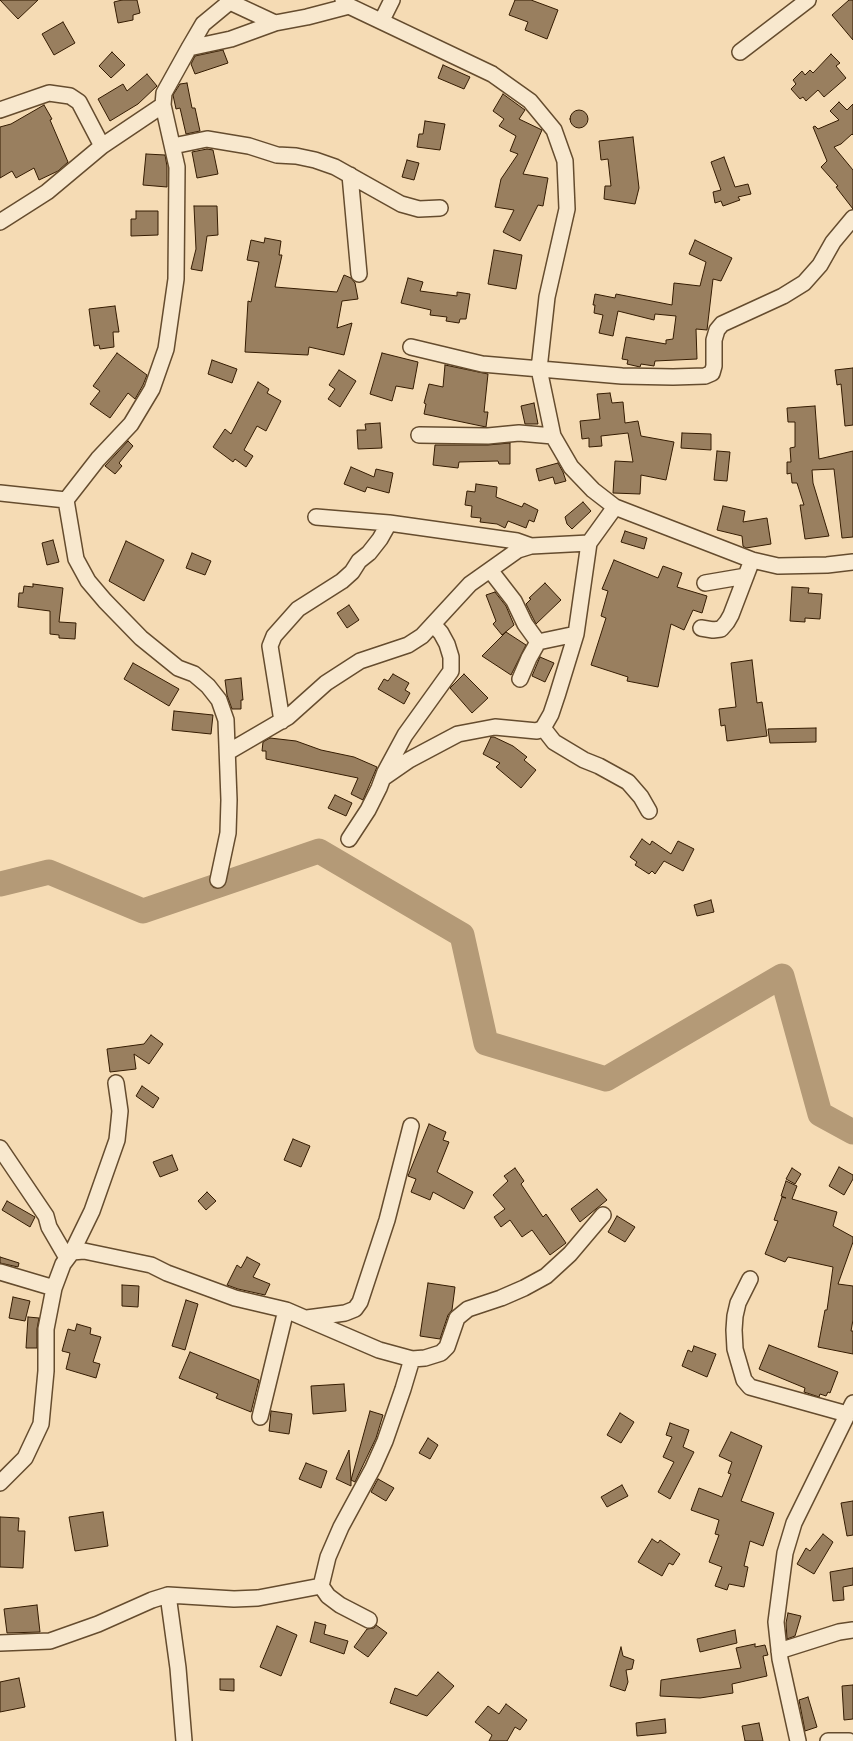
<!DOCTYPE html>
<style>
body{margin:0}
canvas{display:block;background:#f5dbb4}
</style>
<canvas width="853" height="1741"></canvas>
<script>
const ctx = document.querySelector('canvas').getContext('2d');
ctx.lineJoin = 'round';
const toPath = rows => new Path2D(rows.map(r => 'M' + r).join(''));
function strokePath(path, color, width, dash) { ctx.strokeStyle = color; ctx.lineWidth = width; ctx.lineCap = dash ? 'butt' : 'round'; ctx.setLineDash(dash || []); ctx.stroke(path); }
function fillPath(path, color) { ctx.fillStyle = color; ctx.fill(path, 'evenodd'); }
const river = toPath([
 [0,884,49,872,143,911,319,851,462,935,486,1043,606,1079,782,976,820,1114,853,1132]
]);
const building = toPath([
 [0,0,38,0,18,19,0,0],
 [122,0,137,0,140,13,133,15,133,20,118,23,114,2,122,0],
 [515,0,531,0,558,10,547,39,525,30,528,22,509,15,515,0],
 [849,0,853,0,853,40,832,15,849,0],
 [63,22,75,43,54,55,42,34,63,22],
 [223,50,228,63,195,74,191,64,195,56,223,50],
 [112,52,125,65,111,78,99,66,112,52],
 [831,54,840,63,836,66,846,78,824,97,818,90,806,101,803,97,800,99,791,89,796,84,793,80,802,71,805,75,810,70,813,73,831,54],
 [443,65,470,77,464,89,438,78,443,65],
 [147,74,157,86,138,104,110,121,98,99,123,84,127,91,147,74],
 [187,83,192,108,195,108,200,131,186,134,180,108,176,109,173,95,180,84,187,83],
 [503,94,525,110,519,119,542,130,523,174,548,178,543,206,538,205,520,241,503,232,514,210,495,207,501,179,518,154,510,151,516,136,499,126,504,119,493,111,503,94],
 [839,102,847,110,853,104,853,135,852,134,841,144,834,147,853,170,853,209,836,187,838,186,821,167,827,161,813,127,815,126,818,129,839,120,830,111,839,102],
 [44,105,52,119,50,120,68,162,58,171,39,180,34,168,16,178,12,171,0,178,0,127,11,124,44,105],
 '570 119a9 9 0 1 1 18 0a9 9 0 1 1-18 0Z',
 [425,121,445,124,440,150,417,147,419,134,423,134,425,121],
 [633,137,639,188,635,204,604,199,605,186,611,186,608,159,601,160,599,141,633,137],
 [207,149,213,150,218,174,197,178,192,152,207,149],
 [146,154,165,155,167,166,167,187,143,185,146,154],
 [724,157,735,187,748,184,751,194,738,197,740,200,723,206,721,201,715,203,713,192,721,190,711,162,724,157],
 [407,160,419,163,414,180,402,177,407,160],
 [194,206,217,206,218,235,207,236,202,271,191,269,196,249,194,206],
 [136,211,158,211,158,235,131,236,131,219,136,219,136,211],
 [265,238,281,241,279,255,282,255,275,287,337,292,344,275,351,278,355,283,358,299,342,301,337,328,352,323,344,355,309,347,308,355,245,352,248,301,251,302,259,262,247,260,251,240,264,243,265,238],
 [695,240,732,258,721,281,713,279,707,330,696,329,697,359,655,361,654,366,641,364,640,367,627,364,628,360,622,359,626,337,666,344,666,340,673,339,676,316,655,314,654,320,618,311,613,336,599,333,603,315,594,313,595,305,593,305,595,294,615,298,616,294,672,305,674,283,700,286,706,262,689,254,695,240],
 [494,250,522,255,516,289,488,284,494,250],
 [408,278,423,282,420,291,457,296,457,292,470,294,466,319,460,319,459,323,446,321,447,317,430,315,431,310,401,303,408,278],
 [115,306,119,332,113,332,114,347,100,349,99,345,94,346,89,309,115,306],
 [117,353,147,375,143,385,135,399,128,393,110,418,90,404,100,391,93,386,117,353],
 [382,353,418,362,413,389,396,386,392,401,370,394,382,353],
 [212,360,237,369,232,383,208,374,212,360],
 [445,365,488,374,484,412,488,412,486,427,424,414,426,404,424,403,429,384,443,387,445,365],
 [853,368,853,425,845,426,841,384,837,385,835,370,853,368],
 [339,370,356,381,340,407,328,399,335,389,329,385,339,370],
 [258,382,269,389,267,393,281,401,266,431,257,426,244,450,253,456,246,467,235,459,233,462,213,447,225,429,231,434,258,382],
 [610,393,612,403,623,402,625,423,638,421,641,436,674,442,666,480,641,475,640,494,613,493,615,461,633,462,628,433,601,436,602,446,589,447,589,438,582,439,580,421,600,419,597,394,610,393],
 [534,403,538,424,525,424,521,406,534,403],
 [815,406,819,459,853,451,853,537,842,538,834,469,812,470,813,483,829,536,805,539,800,505,804,505,797,483,792,483,791,473,787,474,787,462,791,462,790,448,795,447,795,422,788,422,787,408,815,406],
 [380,423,382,448,358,449,357,430,366,430,365,424,380,423],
 [682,433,711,434,711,450,681,448,682,433],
 [128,441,133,446,119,463,122,466,115,474,105,466,128,441],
 [510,443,510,464,499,464,498,461,459,462,458,468,433,465,435,445,488,445,510,443],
 [717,451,730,452,727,481,714,480,717,451],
 [558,463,563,472,566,481,555,484,553,477,539,481,536,469,558,463],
 [351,467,374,477,376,469,393,473,389,493,367,487,365,492,344,484,351,467],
 [476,484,497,487,496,497,522,507,524,503,538,510,534,522,529,520,526,528,508,521,505,528,497,524,480,522,481,518,471,517,472,506,465,505,467,491,475,492,476,484],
 [583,502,591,511,572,529,567,524,565,517,583,502],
 [723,506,745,511,743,522,767,518,771,544,746,548,743,546,742,536,717,530,723,506],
 [625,531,647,538,644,549,621,542,625,531],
 [53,540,59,562,47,565,42,543,53,540],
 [126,541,164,560,144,601,109,581,126,541],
 [192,553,211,561,205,575,186,568,192,553],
 [614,560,658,578,663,566,682,573,677,587,707,596,702,613,693,610,684,630,671,624,658,687,627,681,628,677,591,665,606,618,601,616,608,591,602,589,614,560],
 [545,583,561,600,536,624,526,604,531,599,529,598,545,583],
 [33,584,63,588,59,622,76,623,75,639,59,638,59,635,50,634,50,611,18,607,19,593,23,593,24,586,33,587,33,584],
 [792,587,809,588,808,593,822,594,820,619,805,618,805,622,790,621,792,587],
 [495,592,506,606,514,625,502,635,493,624,496,621,486,595,495,592],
 [349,605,359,620,347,628,337,613,349,605],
 [506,632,526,645,511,675,482,656,506,632],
 [540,657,554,663,545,682,532,676,540,657],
 [752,660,757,703,762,702,767,736,727,741,725,725,721,726,719,709,736,707,731,663,752,660],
 [133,663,179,689,169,706,124,679,133,663],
 [393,674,409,683,405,690,410,693,404,704,378,689,384,679,388,681,393,674],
 [464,674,488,698,472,713,450,688,464,674],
 [241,678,243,700,241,700,241,709,232,709,227,695,225,680,241,678],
 [174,711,213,715,211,734,172,730,174,711],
 [816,728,816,742,770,743,768,729,816,728],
 [491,737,494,737,513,746,527,757,524,760,536,770,521,788,496,767,500,763,483,754,491,737],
 [270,738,296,741,321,750,354,757,377,767,363,800,351,794,358,778,266,759,266,751,262,751,263,742,270,738],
 [335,795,352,803,346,816,328,808,335,795],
 [642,839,650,845,652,841,671,854,678,841,694,849,683,871,664,861,655,874,652,871,649,874,635,865,637,862,630,857,642,839],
 [711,900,714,912,697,916,694,905,711,900],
 [151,1035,163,1044,149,1064,134,1054,136,1069,110,1072,107,1049,144,1044,151,1035],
 [142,1086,159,1098,153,1108,136,1096,142,1086],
 [429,1124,446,1132,443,1140,449,1142,437,1172,473,1192,464,1209,433,1192,430,1200,411,1192,416,1179,408,1176,429,1124],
 [293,1139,310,1146,301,1167,284,1160,293,1139],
 [172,1155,178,1170,160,1177,153,1162,172,1155],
 [839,1167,853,1175,853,1179,844,1195,829,1186,839,1167],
 [515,1168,524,1181,521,1184,543,1217,546,1214,566,1243,550,1255,532,1230,522,1237,510,1220,501,1227,494,1217,505,1209,493,1195,508,1181,504,1176,515,1168],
 [792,1168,801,1174,795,1184,786,1179,792,1168],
 [786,1181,797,1186,792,1199,837,1212,833,1226,853,1237,853,1242,838,1284,853,1286,853,1320,851,1331,853,1331,853,1354,818,1347,825,1310,827,1310,833,1267,788,1257,785,1262,765,1254,778,1221,774,1220,782,1197,786,1198,781,1196,786,1181],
 [597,1189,607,1200,580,1222,571,1209,597,1189],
 [207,1192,216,1201,206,1210,198,1201,207,1192],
 [7,1201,35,1217,30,1227,2,1210,7,1201],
 [617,1216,635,1227,625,1242,608,1232,617,1216],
 [0,1257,19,1263,18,1267,0,1263,0,1257],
 [247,1257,260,1264,253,1277,270,1284,265,1295,238,1289,227,1285,237,1265,241,1268,247,1257],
 [428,1283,455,1287,452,1310,448,1315,440,1339,420,1336,428,1283],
 [122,1285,139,1286,138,1307,122,1306,122,1285],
 [13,1297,30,1301,25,1321,9,1318,13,1297],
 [186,1300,198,1304,185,1350,172,1346,186,1300],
 [28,1317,39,1318,37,1329,37,1348,26,1348,28,1317],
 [77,1324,91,1328,90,1334,101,1337,93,1362,100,1364,96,1378,66,1369,70,1353,62,1351,68,1329,75,1331,77,1324],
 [769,1345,838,1372,830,1393,828,1392,826,1396,820,1394,819,1397,804,1392,805,1388,759,1369,769,1345],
 [694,1346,716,1354,707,1377,682,1366,688,1350,692,1352,694,1346],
 [190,1352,259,1380,251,1412,216,1398,218,1394,179,1378,190,1352],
 [344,1384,346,1411,313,1414,311,1386,344,1384],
 [271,1411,292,1414,289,1434,269,1431,271,1411],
 [370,1411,383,1415,376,1438,355,1482,351,1480,351,1486,336,1479,349,1450,351,1480,370,1411],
 [620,1413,634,1422,621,1443,607,1435,620,1413],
 [670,1423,689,1430,683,1447,694,1452,670,1499,658,1492,674,1462,663,1457,672,1437,666,1435,670,1423],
 [731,1432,762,1446,741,1501,774,1513,763,1546,750,1541,744,1566,748,1567,744,1587,729,1584,727,1590,715,1586,722,1567,709,1562,719,1535,715,1534,719,1520,691,1510,699,1488,722,1497,731,1474,728,1473,732,1462,719,1456,731,1432],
 [428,1438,438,1445,430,1459,419,1453,428,1438],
 [306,1463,327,1471,321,1488,299,1479,306,1463],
 [378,1479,394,1488,386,1501,371,1492,378,1479],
 [622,1485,628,1496,607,1507,601,1497,622,1485],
 [853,1501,853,1535,847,1536,841,1503,853,1501],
 [103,1512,108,1546,75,1551,69,1517,103,1512],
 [0,1517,19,1518,18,1531,25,1531,23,1568,0,1567,0,1517],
 [823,1534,833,1542,814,1574,797,1564,806,1548,810,1551,823,1534],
 [652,1539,658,1543,660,1540,680,1554,673,1565,669,1563,662,1576,638,1562,652,1539],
 [853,1568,853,1585,843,1587,844,1600,833,1601,830,1572,853,1568],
 [37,1605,40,1632,7,1633,4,1609,37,1605],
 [788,1613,801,1616,795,1636,787,1639,786,1623,788,1613],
 [315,1622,326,1625,324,1634,348,1641,344,1654,310,1642,315,1622],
 [376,1625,387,1633,368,1657,354,1647,367,1629,374,1628,376,1625],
 [277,1626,297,1635,281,1676,260,1667,277,1626],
 [735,1630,737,1643,700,1652,697,1639,735,1630],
 [755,1644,755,1647,765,1645,768,1655,763,1656,767,1676,732,1684,733,1693,700,1698,660,1696,661,1680,741,1668,736,1648,755,1644],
 [621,1647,623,1656,634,1660,632,1669,626,1670,628,1682,625,1691,610,1686,621,1647],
 [438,1672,454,1686,427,1716,390,1703,395,1688,417,1696,438,1672],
 [19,1678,25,1707,0,1712,0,1682,19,1678],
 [220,1679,234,1679,234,1691,220,1690,220,1679],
 [853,1685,853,1719,844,1720,842,1686,853,1685],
 [808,1697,817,1727,805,1731,799,1700,808,1697],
 [506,1704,527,1720,520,1730,515,1727,507,1741,489,1741,492,1735,475,1722,488,1706,499,1714,506,1704],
 [665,1719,666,1733,637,1736,636,1723,665,1719],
 [759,1723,763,1741,745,1741,742,1726,759,1723]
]);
const street = toPath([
 [343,0,349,6,492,74,530,101,554,130,565,161,567,209,547,297,539,369,553,436,571,467,593,490,615,507,752,560,778,566,827,565,853,562],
 [230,2,275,23],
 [382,20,392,0],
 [189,48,231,39,275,23,307,17,349,6],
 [740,52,808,0],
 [0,110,49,93,70,96,79,102,102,146],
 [173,146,207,139,249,146,277,155,296,156,315,160,335,167,401,204,419,209,440,208],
 [350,175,359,274],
 [0,222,47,192,102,146,163,105],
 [411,347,482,364,622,376,673,377,705,376,712,373,714,366,714,340,717,330,722,324,783,296,804,283,820,265,833,242,853,218],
 [419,435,488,436,519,433,553,436],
 [0,493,66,500],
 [316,517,389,523,517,541,531,546],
 [490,570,514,601,525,624,538,642],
 [705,583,746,576],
 [701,628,713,630,721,629,727,622,731,615,752,560],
 [520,679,529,658,538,642,576,634],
 [282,721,270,646,274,636,298,609,342,581,352,572,359,561,369,553,380,539,389,523],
 [543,728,554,742,584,760,599,766,628,782,641,797,649,811],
 [228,752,288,717,326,683,360,661,408,645,422,636,470,584,518,550,531,546,589,543],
 [383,778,409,760,458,734,495,727,537,731,543,728,551,714,557,696,576,634,589,543,615,507],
 [349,839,368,810,379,788,385,772,405,735,451,671,451,657,447,644,441,633,433,624],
 [218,880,228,833,229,800,226,720,219,700,208,686,194,674,178,668,141,638,105,601,88,581,76,559,66,500,98,459,131,424,152,389,166,349,176,279,177,167,163,105,164,93,189,48,203,24,232,0],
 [0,1148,46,1216,49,1227,67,1258],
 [72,1252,92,1211,117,1140,120,1111,116,1083],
 [0,1272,54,1288],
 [750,1279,738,1303,735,1316,734,1330,735,1349,744,1380,750,1387,847,1414],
 [307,1318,345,1313,355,1309,360,1302,387,1220,411,1126],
 [260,1417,286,1310],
 [0,1483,25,1458,41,1424,46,1371,46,1329,54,1288,63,1264,72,1252,84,1251,151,1265,167,1273,235,1298,286,1310,379,1350,412,1359,425,1358,441,1353,447,1347,457,1318,468,1309,501,1298,524,1288,546,1276,570,1254,603,1215],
 [168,1595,178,1668,184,1741],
 [369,1620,340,1605,328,1596,321,1586,328,1557,341,1527,373,1468,385,1441,403,1389,412,1359],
 [0,1643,50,1641,98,1624,152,1600,168,1595,234,1599,258,1598,321,1586],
 [779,1651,839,1632,853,1630],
 [798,1741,780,1659,776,1622,785,1553,794,1523,853,1403],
 [828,1741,849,1741]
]);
strokePath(river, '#b49a77', 25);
fillPath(building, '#997f5f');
strokePath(building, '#351c02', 1);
strokePath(street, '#654c2e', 18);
strokePath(street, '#f8e8ce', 15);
</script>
